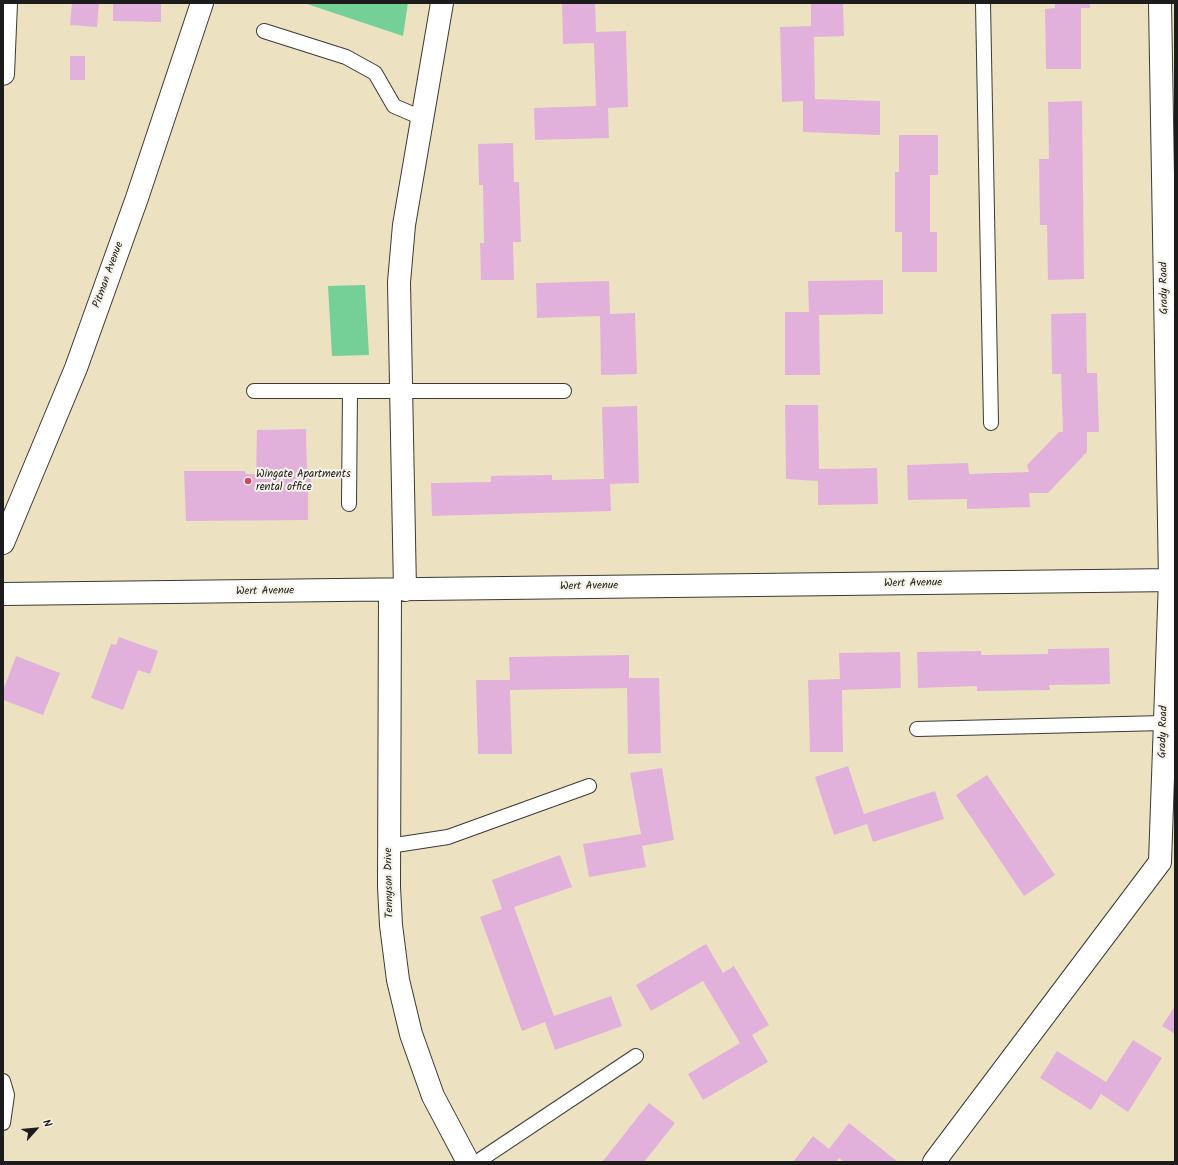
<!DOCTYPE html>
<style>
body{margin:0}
#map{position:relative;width:1178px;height:1165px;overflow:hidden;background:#ece2c1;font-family:Kalam,sans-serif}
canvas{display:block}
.frame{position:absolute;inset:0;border:4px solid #1c1c1c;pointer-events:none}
.north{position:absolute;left:16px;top:1109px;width:40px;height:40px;-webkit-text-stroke:3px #f7f3e8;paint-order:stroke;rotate:63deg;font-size:11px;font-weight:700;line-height:16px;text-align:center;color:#1c1c1c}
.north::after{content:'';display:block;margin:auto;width:14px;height:18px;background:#1c1c1c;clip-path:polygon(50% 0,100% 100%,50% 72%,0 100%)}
</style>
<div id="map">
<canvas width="1178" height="1165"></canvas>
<div class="frame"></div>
<div class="north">N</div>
</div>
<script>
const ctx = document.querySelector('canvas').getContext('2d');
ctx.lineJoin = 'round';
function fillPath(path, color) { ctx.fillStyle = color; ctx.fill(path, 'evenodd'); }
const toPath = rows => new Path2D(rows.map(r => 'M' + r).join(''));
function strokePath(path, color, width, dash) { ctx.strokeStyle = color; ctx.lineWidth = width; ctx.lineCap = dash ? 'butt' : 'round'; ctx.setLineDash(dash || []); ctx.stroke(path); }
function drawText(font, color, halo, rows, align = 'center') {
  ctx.font = font + ' Kalam,sans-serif'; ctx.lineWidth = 4; ctx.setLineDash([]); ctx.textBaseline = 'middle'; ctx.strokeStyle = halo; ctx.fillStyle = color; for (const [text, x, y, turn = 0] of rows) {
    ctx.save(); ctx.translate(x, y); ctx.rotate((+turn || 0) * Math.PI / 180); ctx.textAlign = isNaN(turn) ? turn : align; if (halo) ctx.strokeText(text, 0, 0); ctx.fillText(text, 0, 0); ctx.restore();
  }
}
const green = toPath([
 [304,3,408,3,403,36],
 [365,285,369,355,332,356,328,286]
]);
const building = toPath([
 [72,3,99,3,97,27,70,25],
 [113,3,161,3,161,22,113,21],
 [562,3,595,3,596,32,626,31,628,107,608,108,609,138,535,140,534,108,596,106,594,43,563,44],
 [811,3,843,3,844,36,814,37,815,99,880,101,880,135,803,132,803,101,782,102,780,27,811,26],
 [1055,3,1090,3,1090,8,1081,8,1081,69,1046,69,1045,9,1055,8],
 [70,56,85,56,85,80,70,80],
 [1082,101,1084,279,1048,280,1047,225,1040,225,1039,159,1049,159,1048,102],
 [899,135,938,135,938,175,930,175,930,232,937,232,937,272,902,272,902,232,895,232,895,172,899,172],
 [513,143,514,182,519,182,521,242,513,242,514,280,481,280,480,243,484,243,483,185,479,185,478,144],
 [883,280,883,314,819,315,820,375,785,375,785,312,809,312,808,281],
 [609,281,610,314,635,313,637,374,601,375,600,316,537,318,536,283],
 [1086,313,1087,373,1097,373,1099,432,1087,432,1087,452,1048,493,1029,493,1030,507,967,509,967,499,908,500,907,465,968,463,969,474,1029,472,1027,465,1059,432,1063,432,1061,374,1052,374,1051,314],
 [785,405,818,405,819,469,877,468,878,504,818,505,818,481,786,479],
 [637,406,639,483,610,484,611,511,432,516,431,483,491,482,491,476,552,475,552,480,604,479,602,407],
 [306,429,307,470,311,469,311,488,308,488,308,520,186,521,184,471,245,471,246,474,256,474,257,430],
 [119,637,158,651,150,674,138,670,123,710,91,698,111,644,116,645],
 [1109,648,1110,684,1049,685,1050,690,977,691,977,686,918,688,917,652,981,651,981,655,1048,654,1048,649],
 [900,652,901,688,842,690,843,752,810,752,808,680,840,679,839,653],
 [629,655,629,678,659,678,661,753,628,754,627,688,510,690,512,754,478,754,476,680,510,680,509,657],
 [16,656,60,673,43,715,3,700,3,691],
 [848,766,864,814,935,791,944,819,873,842,867,824,834,835,815,777],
 [662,768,674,840,642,846,646,867,589,877,583,844,641,834,630,773],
 [987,775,1055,875,1024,896,956,795],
 [560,855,572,887,514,907,554,1016,611,996,622,1026,555,1050,545,1022,522,1031,480,917,502,909,492,880],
 [706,944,723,973,734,966,769,1025,752,1035,768,1062,703,1100,688,1074,740,1043,703,981,651,1011,636,985],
 [1175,1006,1175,1034,1162,1026],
 [1133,1040,1162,1058,1128,1112,1101,1094,1091,1110,1040,1078,1057,1051,1106,1082],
 [649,1103,675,1123,644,1162,605,1162,603,1161],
 [849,1123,898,1162,844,1162,839,1158,836,1162,793,1162,813,1136,829,1149]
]);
const lane = toPath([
 [983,3,991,423],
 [264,31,346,57,375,73,394,106,422,118],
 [254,391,564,391],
 [349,504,350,391],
 [917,729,1164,723],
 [389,846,448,837,589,786],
 [3,1081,7,1095,3,1123],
 [477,1162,636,1056]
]);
const street = toPath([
 [3,74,6,3],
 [3,543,76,368,137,198,202,3],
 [390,590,389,887,391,925,398,980,411,1034,433,1096,468,1162],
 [405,590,399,282,404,225,442,3],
 [3,594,1175,580],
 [1160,862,1170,580,1160,3],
 [934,1162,1160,862]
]);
const markers = [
 [248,481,4,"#d1495b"]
];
const streetNames = [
 ["Pitman Avenue",109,275,-70],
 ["Grady Road",1165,288,-91],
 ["Wert Avenue",913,584,-1],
 ["Wert Avenue",589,587,-1],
 ["Wert Avenue",265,592,-1],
 ["Grady Road",1164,732,-88],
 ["Tennyson Drive",390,883,-91]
];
const poiNames = [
 ["Wingate Apartments",256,475],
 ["rental office",256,488]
];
fillPath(green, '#75d097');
fillPath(building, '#e1b1dc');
strokePath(lane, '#3b3a35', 16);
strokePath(street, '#3b3a35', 24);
strokePath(lane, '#fff', 14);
strokePath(street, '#fff', 22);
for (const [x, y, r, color] of markers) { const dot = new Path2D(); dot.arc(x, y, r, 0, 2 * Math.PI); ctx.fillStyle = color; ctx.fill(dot); strokePath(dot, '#f7f3e8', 1.5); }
drawText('11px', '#1c1c1c', '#f7f3e8', streetNames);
drawText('11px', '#1c1c1c', '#f7f3e8', poiNames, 'left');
</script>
